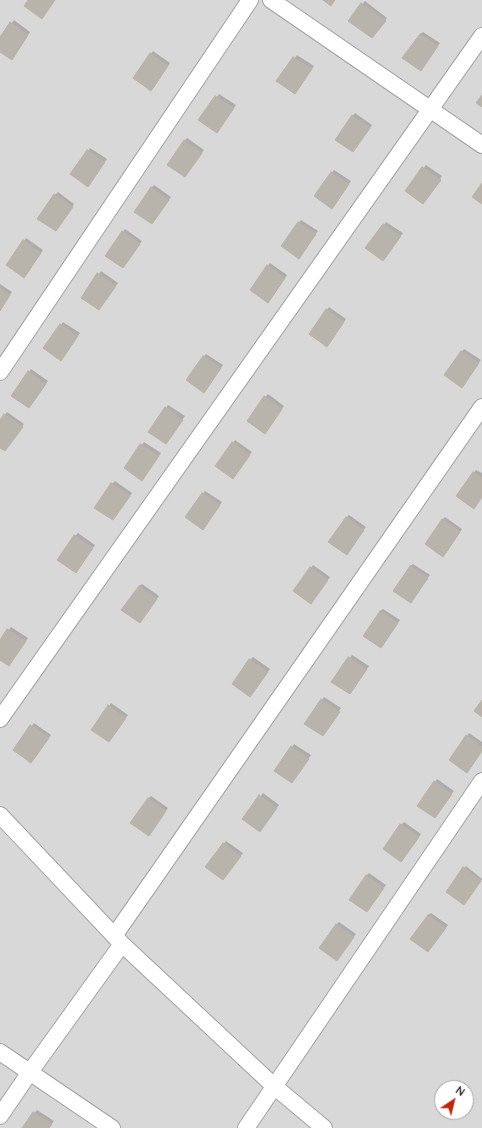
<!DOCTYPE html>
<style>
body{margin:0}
#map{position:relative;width:482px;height:1128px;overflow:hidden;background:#eceae1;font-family:Quicksand,sans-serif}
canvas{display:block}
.north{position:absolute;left:434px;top:1080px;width:40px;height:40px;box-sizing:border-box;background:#fff;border:1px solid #a4a4a4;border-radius:50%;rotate:35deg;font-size:11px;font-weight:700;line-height:16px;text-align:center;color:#1b1b1b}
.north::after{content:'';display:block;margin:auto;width:14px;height:18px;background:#bb2a0b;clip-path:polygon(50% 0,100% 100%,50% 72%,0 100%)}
</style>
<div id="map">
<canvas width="482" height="1128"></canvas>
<div class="north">N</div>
</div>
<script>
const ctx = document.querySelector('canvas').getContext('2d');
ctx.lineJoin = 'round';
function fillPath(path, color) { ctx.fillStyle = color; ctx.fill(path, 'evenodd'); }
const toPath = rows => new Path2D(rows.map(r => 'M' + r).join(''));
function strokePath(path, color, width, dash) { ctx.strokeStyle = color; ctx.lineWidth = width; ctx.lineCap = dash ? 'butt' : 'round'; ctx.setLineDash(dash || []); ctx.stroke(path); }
const residential = toPath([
 [0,0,482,0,482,1128,0,1128],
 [442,1088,466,1088,466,1112,442,1112]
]);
const shadow = toPath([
 [365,1,387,18,375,34,349,20],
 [14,20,30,32,14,56,0,51,0,39],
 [423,32,440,43,423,67,420,34],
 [153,51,170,63,154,87,151,54],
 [297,55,314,66,297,90,278,81],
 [219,94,236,105,219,129,200,120],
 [355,113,372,125,353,151,353,116],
 [187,138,204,150,185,176,185,140],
 [90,148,107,159,88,186,88,151],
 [426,165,442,176,426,200,406,191],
 [334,170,351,181,332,208,331,173],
 [154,185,171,197,152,223,151,188],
 [58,192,74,204,58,228,55,195],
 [301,220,318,231,299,258,299,223],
 [386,222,403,233,386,257,367,248],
 [125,229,142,241,123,267,123,232],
 [26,238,43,250,27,274,24,241],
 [270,263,287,275,271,299,268,266],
 [101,271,118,283,101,306,82,297],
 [0,284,12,292,0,311],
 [329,307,346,319,329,343,327,310],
 [63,322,80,333,61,360,61,325],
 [464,349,481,360,464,384,445,375],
 [206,354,223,365,207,389,204,356],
 [31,369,48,381,29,407,29,372],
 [268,394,284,406,268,430,265,397],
 [168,405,185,416,166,443,166,408],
 [7,412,24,424,5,450,0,446,0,422],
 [235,440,252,452,235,475,216,466],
 [144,442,161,453,144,477,125,468],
 [476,470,482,473,482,497,457,496],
 [115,481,132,493,115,517,112,484],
 [205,491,222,502,205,526,186,517],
 [349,515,366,527,349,551,346,518],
 [445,517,462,529,446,553,442,520],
 [78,533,95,545,78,569,75,536],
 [413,564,430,575,411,602,410,566],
 [313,565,330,577,311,603,294,591],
 [142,584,159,596,142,619,139,586],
 [383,609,400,620,381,647,380,611],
 [11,627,28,638,11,662,0,659,0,641],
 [352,655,369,666,353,690,333,681],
 [253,657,270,669,253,693,250,660],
 [324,697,341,708,325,732,322,700],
 [111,703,128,715,109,741,109,706],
 [34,723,51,735,34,759,15,750],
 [469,733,482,742,482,751,467,736],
 [294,744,311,755,292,782,292,747],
 [437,779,454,791,437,814,435,782],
 [263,793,279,805,262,828,243,819],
 [151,796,168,808,151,832,148,799],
 [404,822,421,834,404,858,401,825],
 [226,841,243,853,225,876,206,867],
 [466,866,482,879,466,901,464,868],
 [369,873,386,885,369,908,366,876],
 [431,913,448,925,428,951,428,915],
 [339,922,356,934,339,957,336,925],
 [37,1110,54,1121,49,1128,23,1128]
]);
const building = toPath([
 [28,0,55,0,42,19,24,6,28,0],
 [323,0,335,0,331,6,323,0],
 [361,3,386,21,372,38,348,21,361,3],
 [10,22,28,35,12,60,0,52,0,37,10,22],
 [420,34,438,46,421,71,402,58,420,34],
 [150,53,168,66,151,91,133,78,150,53],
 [293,57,312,69,295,94,276,81,293,57],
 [482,95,482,107,476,103,482,95],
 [215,96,234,108,217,133,198,120,215,96],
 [352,115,370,128,353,152,335,140,352,115],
 [184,140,202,153,185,177,167,165,184,140],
 [87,150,105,162,88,187,70,174,87,150],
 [422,167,441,180,423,204,405,191,422,167],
 [331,172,349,184,332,209,314,196,331,172],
 [482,183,482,204,472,197,482,183],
 [151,187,169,200,152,224,134,212,151,187],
 [54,194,73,207,56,231,37,219,54,194],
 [298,222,316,234,299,259,281,246,298,222],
 [383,224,401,236,383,261,365,248,383,224],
 [122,231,140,244,123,268,105,256,122,231],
 [23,240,41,253,24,278,6,265,23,240],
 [267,265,285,278,268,303,250,290,267,265],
 [97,273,116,286,99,310,81,298,97,273],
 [0,288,10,295,0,311,0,288],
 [326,309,344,322,327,347,309,334,326,309],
 [60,324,78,336,61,361,43,348,60,324],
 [461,351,479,363,462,388,444,375,461,351],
 [203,356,221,368,204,393,186,380,203,356],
 [28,371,46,384,29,408,11,396,28,371],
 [264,396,282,409,265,434,247,421,264,396],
 [165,407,183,420,166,444,148,432,165,407],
 [4,414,23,427,5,451,0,448,0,420,4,414],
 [232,442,250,455,233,479,215,466,232,442],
 [140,444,159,456,142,481,124,468,140,444],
 [473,472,482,478,482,497,474,509,456,496,473,472],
 [111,483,130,496,113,520,94,508,111,483],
 [202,493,220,505,203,530,185,517,202,493],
 [346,517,364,530,347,555,328,542,346,517],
 [442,519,460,532,443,557,425,544,442,519],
 [74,535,93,548,76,573,57,560,74,535],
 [410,566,428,578,411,603,393,591,410,566],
 [310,567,328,580,311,604,293,591,310,567],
 [139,586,157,599,140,623,121,610,139,586],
 [380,611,398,623,381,648,363,636,380,611],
 [7,629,26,641,9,666,0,660,0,640,7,629],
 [348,657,367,669,350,694,331,682,348,657],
 [249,659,268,672,250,697,232,684,249,659],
 [321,699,340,712,323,736,304,724,321,699],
 [482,700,482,717,474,711,482,700],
 [108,705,126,718,109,742,91,730,108,705],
 [30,725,49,738,31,763,13,750,30,725],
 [466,735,482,747,482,751,467,773,449,760,466,735],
 [291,746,309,759,292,783,274,771,291,746],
 [434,781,452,794,435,818,417,806,434,781],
 [259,795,277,808,260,832,242,819,259,795],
 [148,798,166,811,149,836,130,823,148,798],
 [400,824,419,837,401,862,383,849,400,824],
 [223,843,241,856,223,880,205,867,223,843],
 [463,867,481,881,464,905,446,892,463,867],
 [366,875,384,888,367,912,349,900,366,875],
 [428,915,446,928,428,952,410,939,428,915],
 [336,924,354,937,337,961,319,948,336,924],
 [33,1112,52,1124,49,1128,22,1128,33,1112]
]);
const street = toPath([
 [271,0,482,145],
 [0,372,250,0],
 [0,719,482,36],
 [0,815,122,944,275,1087,324,1128],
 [114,936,482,407],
 [0,1052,112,1128],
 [0,1116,30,1072,122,944],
 [246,1128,482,781]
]);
fillPath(residential, '#d9d8d8');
fillPath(shadow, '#0003');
fillPath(building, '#b8b3ab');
strokePath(building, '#bdb3a4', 1);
strokePath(street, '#a2a2a2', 18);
strokePath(street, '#fff', 16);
</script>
